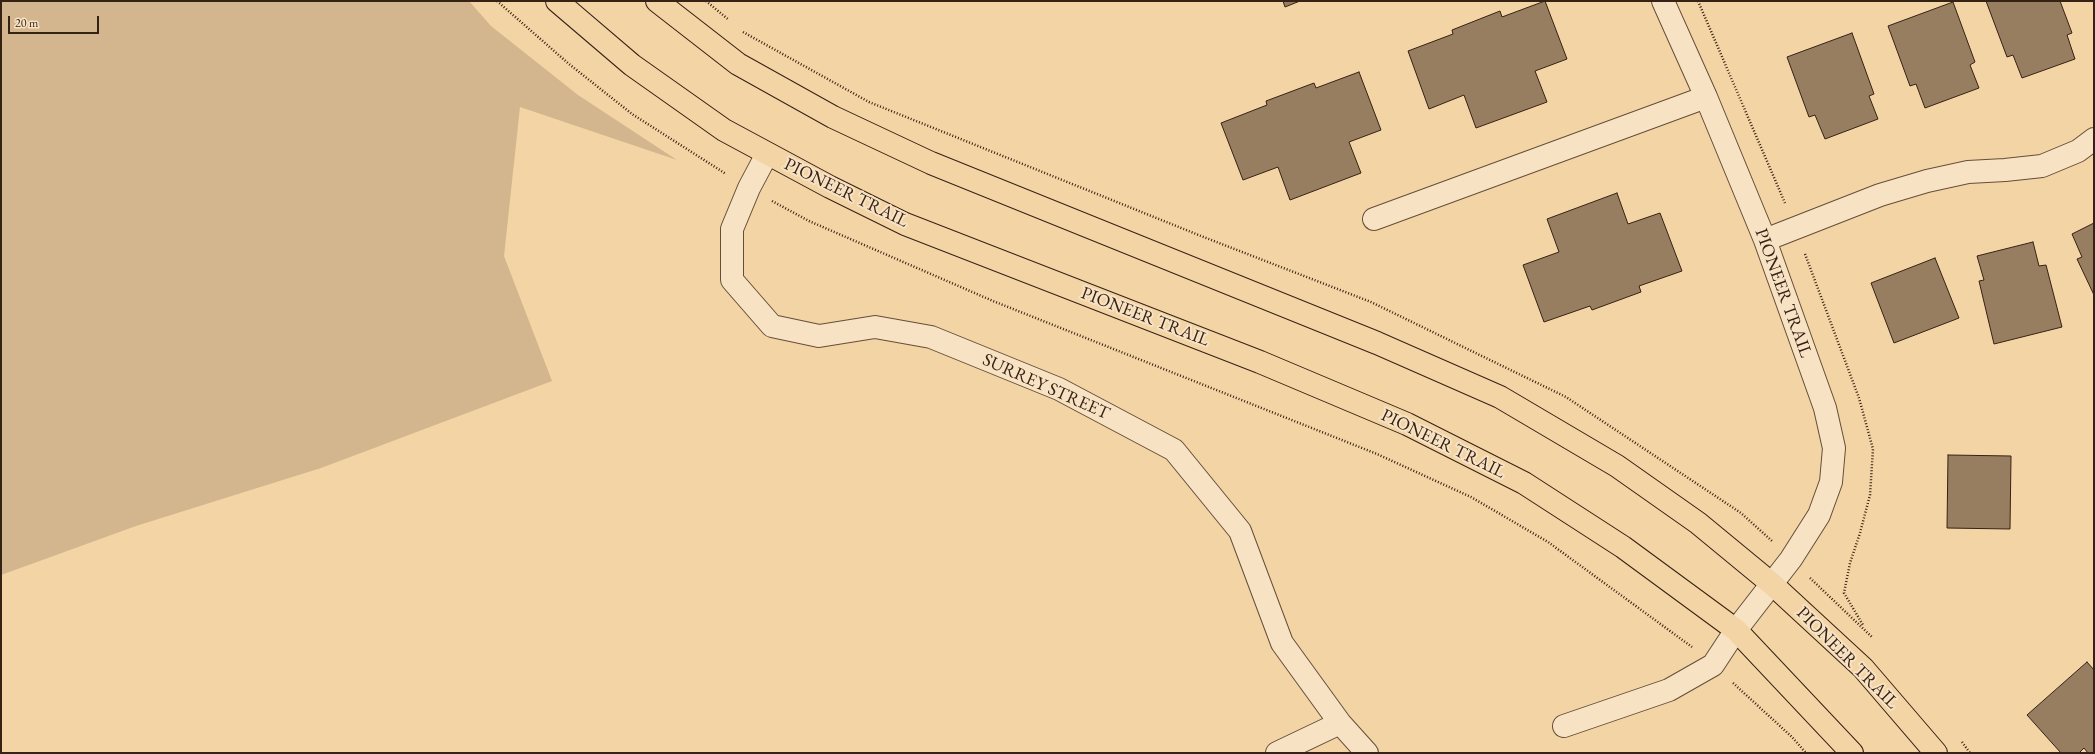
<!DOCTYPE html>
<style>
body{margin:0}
#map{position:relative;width:2095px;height:754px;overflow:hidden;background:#f3d4a5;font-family:"EB Garamond",serif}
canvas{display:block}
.frame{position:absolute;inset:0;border:2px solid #362115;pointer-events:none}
.scale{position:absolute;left:8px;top:16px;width:91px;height:18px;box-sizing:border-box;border:2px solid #362115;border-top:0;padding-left:5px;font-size:12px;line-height:14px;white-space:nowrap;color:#362115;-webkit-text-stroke:3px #f7e3c4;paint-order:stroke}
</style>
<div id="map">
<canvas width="2095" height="754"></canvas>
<div class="frame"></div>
<div class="scale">20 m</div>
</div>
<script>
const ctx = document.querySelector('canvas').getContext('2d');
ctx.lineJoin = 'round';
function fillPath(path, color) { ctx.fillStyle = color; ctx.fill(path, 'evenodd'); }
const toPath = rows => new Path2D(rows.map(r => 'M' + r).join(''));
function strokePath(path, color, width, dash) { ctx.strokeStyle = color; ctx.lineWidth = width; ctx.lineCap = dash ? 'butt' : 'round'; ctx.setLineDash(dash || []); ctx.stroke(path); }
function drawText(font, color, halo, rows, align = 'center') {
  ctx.font = font + ' "EB Garamond",serif'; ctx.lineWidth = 4; ctx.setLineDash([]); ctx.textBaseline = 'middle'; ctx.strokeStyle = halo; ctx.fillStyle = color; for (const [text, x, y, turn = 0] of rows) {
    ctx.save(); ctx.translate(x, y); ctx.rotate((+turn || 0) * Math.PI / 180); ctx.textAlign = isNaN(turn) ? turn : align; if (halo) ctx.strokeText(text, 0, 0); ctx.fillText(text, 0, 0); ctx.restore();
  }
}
const green = toPath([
 [1,1,469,1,491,26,578,95,677,160,520,107,504,256,552,381,321,468,136,526,1,575]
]);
const building = toPath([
 [1283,1,1300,1,1285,7,1283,1],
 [1545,1,1567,59,1535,71,1547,102,1476,128,1464,95,1429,109,1408,51,1453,34,1452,30,1500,11,1502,17,1545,1],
 [1986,1,2060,1,2072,33,2067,35,2075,59,2022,78,2013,55,2007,57,1986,1],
 [1953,2,1975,62,1970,65,1979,88,1925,108,1916,84,1910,86,1888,26,1953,2],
 [1852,33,1874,94,1869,96,1878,119,1825,139,1815,115,1809,117,1787,57,1852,33],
 [1359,72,1381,130,1349,142,1361,173,1290,200,1278,167,1243,180,1221,123,1267,105,1266,101,1314,83,1316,88,1359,72],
 [1617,193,1628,224,1660,213,1682,271,1639,286,1641,292,1592,310,1590,306,1544,322,1523,265,1559,252,1547,219,1617,193],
 [2094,223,2094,295,2077,259,2082,257,2072,234,2094,223],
 [2033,242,2039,266,2046,265,2062,327,1994,344,1979,281,1984,280,1977,256,2033,242],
 [1935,258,1959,318,1894,343,1871,283,1935,258],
 [1948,455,2011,456,2010,529,1947,528,1948,455],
 [2087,662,2094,670,2094,753,2088,753,2084,748,2079,753,2061,753,2027,715,2087,662]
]);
const path = toPath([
 [497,1,569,64,632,114,726,174],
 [706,1,729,20],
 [1698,1,1785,203],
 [743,32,869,102,1201,236,1371,302,1566,397,1741,513,1772,541],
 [772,201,809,221,993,301,1377,454,1471,497,1548,542,1692,647],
 [1805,254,1859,398,1873,449,1870,495,1860,533,1850,563,1844,593,1863,625],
 [1810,578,1873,638],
 [1733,683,1792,737,1806,753],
 [1962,742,1970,753]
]);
const minor = toPath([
 [767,154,749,188,732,229,732,280,772,326,819,336,875,327,931,337,1059,389,1174,450,1240,531,1282,643,1340,723,1367,753],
 [1374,219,1706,97],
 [1765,240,1880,195,1927,181,1968,172,2005,170,2042,166,2078,151,2094,139],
 [1564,726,1669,690,1713,665,1736,630,1791,559,1819,515,1831,482,1834,448,1825,408,1765,240,1706,97,1663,1],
 [1277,753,1340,723]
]);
const major = toPath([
 [557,1,632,65,724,130,830,187,905,224,1260,362,1407,424,1524,483,1623,547,1736,630,1852,753],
 [657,1,738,64,833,117,931,163,1377,343,1500,397,1617,466,1698,523,1772,584,1863,668,1936,753]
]);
const streetNames = [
 ["PIONEER TRAIL",846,193,26],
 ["PIONEER TRAIL",1783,293,70],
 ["PIONEER TRAIL",1145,317,21],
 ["SURREY STREET",1046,387,24],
 ["PIONEER TRAIL",1443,444,26],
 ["PIONEER TRAIL",1847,658,45]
];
fillPath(green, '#d3b68d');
fillPath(building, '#987e60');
strokePath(building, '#362115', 1);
strokePath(minor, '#654e39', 24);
strokePath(major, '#362115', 24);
strokePath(path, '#362115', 2.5, [1, 2]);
strokePath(minor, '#f7e3c4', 22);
strokePath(major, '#f3d4a5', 22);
drawText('18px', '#362115', '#f7e3c4', streetNames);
</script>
